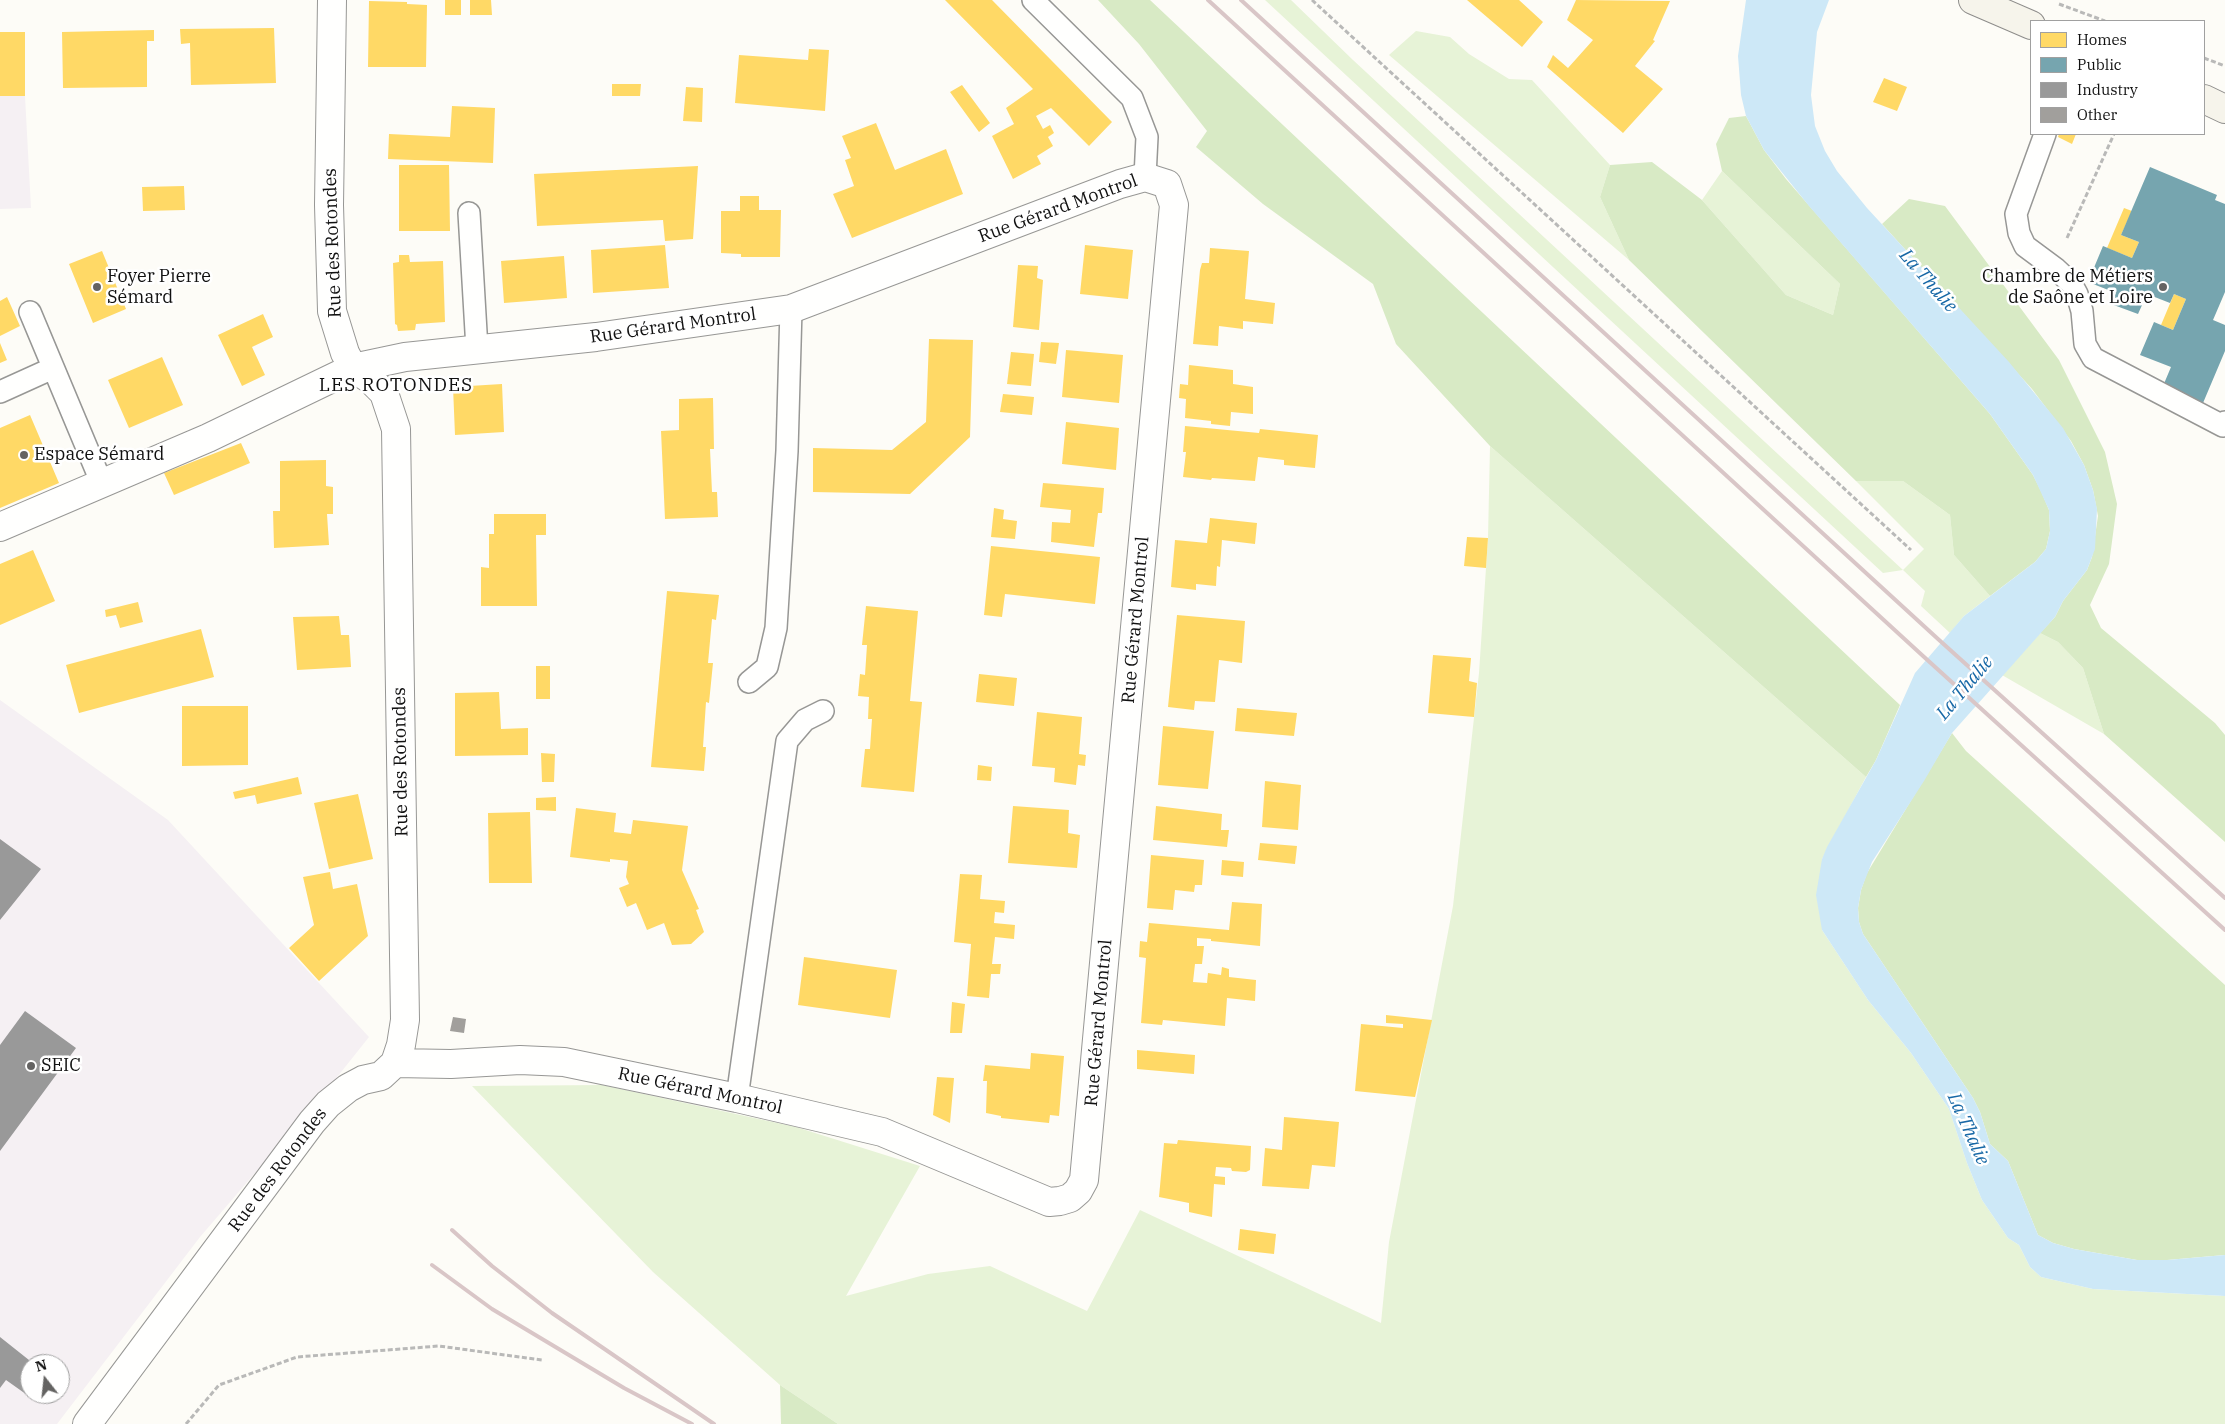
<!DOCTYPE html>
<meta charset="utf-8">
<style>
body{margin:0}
#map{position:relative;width:2225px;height:1424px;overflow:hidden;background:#fdfcf7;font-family:"IBM Plex Serif",serif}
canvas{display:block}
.legend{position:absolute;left:2030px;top:20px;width:175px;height:115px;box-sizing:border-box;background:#fff;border:1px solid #a0a0a0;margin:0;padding:6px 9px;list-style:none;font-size:15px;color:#111}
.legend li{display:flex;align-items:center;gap:10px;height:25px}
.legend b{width:25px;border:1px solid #a0a0a0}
.north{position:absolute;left:20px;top:1354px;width:50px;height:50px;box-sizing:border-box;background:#fff;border:1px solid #a0a0a0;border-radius:50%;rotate:344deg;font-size:14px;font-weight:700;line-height:20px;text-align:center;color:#111}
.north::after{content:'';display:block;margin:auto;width:18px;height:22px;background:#646362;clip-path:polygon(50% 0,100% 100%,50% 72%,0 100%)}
</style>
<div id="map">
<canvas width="2225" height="1424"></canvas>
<ul class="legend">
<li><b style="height:14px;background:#ffd966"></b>Homes</li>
<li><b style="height:14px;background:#76a5af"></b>Public</li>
<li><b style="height:14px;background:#999"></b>Industry</li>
<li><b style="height:14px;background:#a19f9c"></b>Other</li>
</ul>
<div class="north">N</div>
</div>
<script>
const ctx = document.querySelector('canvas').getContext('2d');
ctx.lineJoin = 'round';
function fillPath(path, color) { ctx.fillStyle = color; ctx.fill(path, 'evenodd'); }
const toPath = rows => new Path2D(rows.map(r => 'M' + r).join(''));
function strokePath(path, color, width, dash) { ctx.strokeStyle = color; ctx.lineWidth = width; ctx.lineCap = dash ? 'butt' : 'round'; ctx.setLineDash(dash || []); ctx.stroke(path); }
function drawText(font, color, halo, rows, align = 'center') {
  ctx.font = font + ' "IBM Plex Serif",serif'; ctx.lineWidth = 5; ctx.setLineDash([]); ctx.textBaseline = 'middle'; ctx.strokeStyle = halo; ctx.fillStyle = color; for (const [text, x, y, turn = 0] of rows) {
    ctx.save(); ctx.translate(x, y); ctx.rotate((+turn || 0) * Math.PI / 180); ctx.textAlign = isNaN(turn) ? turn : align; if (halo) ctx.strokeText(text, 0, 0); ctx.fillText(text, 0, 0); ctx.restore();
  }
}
const industrial = toPath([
 [0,96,25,96,31,208,0,209],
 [0,700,168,820,369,1037,334,1081,200,1237,57,1424,0,1424],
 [30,1364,60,1364,60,1394,30,1394]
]);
const green = toPath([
 [1265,0,1291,0,1353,60,1903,570,1924,549,1856,481,1903,481,1950,515,1954,555,1990,596,1964,616,1950,633,1921,606,1925,591,1903,570,1883,573],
 [1416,31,1450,37,1469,54,1509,79,1532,80,1610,165,1600,197,1629,260,1389,55],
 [1722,171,1840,284,1833,315,1786,295,1702,200],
 [1490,446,1866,777,1822,859,1822,930,1868,1000,1911,1053,1949,1109,1967,1163,1982,1200,2008,1238,2019,1245,2030,1267,2041,1277,2093,1289,2225,1296,2225,1424,838,1424,780,1385,653,1272,472,1086,602,1085,796,1127,920,1166,846,1296,928,1274,990,1266,1087,1311,1140,1210,1381,1323,1389,1242,1453,906,1479,673,1488,538],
 [2040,633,2058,642,2083,668,2104,734,2002,675]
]);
const forest = toPath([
 [1098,0,1150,0,1900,705,1876,760,1866,777,1490,446,1396,344,1373,284,1263,204,1196,147,1207,131,1139,44],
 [1746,116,1764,150,1786,179,1990,414,2033,475,2041,491,2049,510,2050,531,2046,549,2035,562,1990,596,1954,555,1950,515,1903,481,1856,481,1629,260,1600,197,1610,165,1652,162,1702,200,1786,295,1833,315,1840,284,1722,171,1716,144,1729,118],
 [1909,199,1945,206,2059,360,2105,452,2117,504,2109,564,2090,605,2101,628,2215,723,2225,735,2225,842,2104,734,2083,668,2058,642,2040,633,2055,617,2063,601,2087,570,2092,557,2098,516,2093,490,2084,465,2071,441,2032,389,1882,224],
 [1952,733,1966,751,2225,985,2225,1255,2167,1260,2137,1260,2074,1249,2053,1243,2038,1235,2008,1161,1990,1144,1980,1112,1973,1098,1863,934,1859,922,1858,908,1861,890,1867,873],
 [780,1385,838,1424,781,1424]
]);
const water = toPath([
 [1746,0,1829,0,1817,32,1811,95,1815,126,1825,151,1837,171,1867,208,2009,362,2063,428,2084,465,2093,490,2097,509,2095,549,2087,570,2063,601,2055,617,1952,733,1924,781,1872,862,1861,890,1858,908,1859,922,1863,934,1973,1098,1980,1112,1990,1144,2008,1161,2038,1235,2053,1243,2074,1249,2137,1260,2167,1260,2225,1255,2225,1296,2093,1289,2041,1277,2030,1267,2019,1245,2008,1238,1982,1200,1967,1163,1949,1109,1911,1053,1868,1000,1822,930,1816,895,1822,859,1827,847,1876,760,1915,673,1964,616,2035,562,2046,549,2050,531,2049,510,2033,475,1990,414,1809,206,1764,150,1746,116,1741,95,1738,56]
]);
const homes = toPath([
 [445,0,461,0,461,15,445,15],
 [470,0,491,0,492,15,470,15],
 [945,0,992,0,1112,122,1089,146,1051,108,1036,116,1043,129,1050,125,1054,133,1048,137,1053,146,1037,156,1041,164,1013,179,992,136,1014,124,1006,108,1033,89],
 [1467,0,1519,0,1543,22,1522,47],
 [1576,0,1670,1,1653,40,1655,41,1635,66,1663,89,1623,133,1547,67,1553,55,1568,68,1593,40,1567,20],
 [369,1,407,2,407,4,427,5,426,67,368,67],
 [274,28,276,83,191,85,190,43,181,44,180,29],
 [154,30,154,41,147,41,147,87,63,88,62,32],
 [0,32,25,32,25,96,0,96],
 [809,49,829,50,825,111,735,103,739,55,808,60],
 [1884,78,1907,87,1897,111,1873,102],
 [612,84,641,84,640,96,612,96],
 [962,85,990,123,979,132,950,92],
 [686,87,703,88,702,122,683,121],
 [452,106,495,108,493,163,388,159,389,134,450,137],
 [876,123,895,170,946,149,963,194,852,238,833,194,854,186,845,160,851,158,842,136],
 [2059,134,2076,134,2072,144,2058,137],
 [399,165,449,165,450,231,399,231],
 [698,166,693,239,665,241,663,220,537,226,534,174],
 [184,186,185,210,143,211,142,187],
 [740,196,759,196,759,210,781,210,780,257,741,257,741,254,721,253,721,211,740,211],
 [2124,208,2132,211,2121,235,2139,242,2132,258,2107,248],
 [665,245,669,288,593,293,591,250],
 [1085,245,1133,250,1128,299,1080,294],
 [1210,248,1249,251,1245,299,1275,303,1273,324,1243,321,1243,329,1219,326,1218,346,1193,344,1200,270,1202,263,1209,263],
 [102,251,126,309,93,323,69,264],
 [399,255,409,255,410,262,443,261,445,322,416,324,415,330,398,331,397,325,395,324,393,263,399,262],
 [564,256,567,298,504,303,501,261],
 [1018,265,1038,266,1037,278,1043,280,1039,330,1013,327],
 [2174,294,2186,299,2173,330,2161,325],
 [7,297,20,326,0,336,0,301],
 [263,314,273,337,252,347,265,375,242,386,218,335],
 [929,339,973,340,970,437,910,494,813,492,813,448,892,450,926,422],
 [1041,342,1059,343,1056,364,1039,362],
 [0,343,7,360,0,363],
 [1066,350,1123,355,1119,403,1062,397],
 [1011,352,1034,354,1031,386,1007,384],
 [162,357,183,405,129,428,108,380],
 [1189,365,1233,370,1233,384,1253,387,1253,414,1231,412,1230,426,1211,424,1211,421,1185,418,1186,399,1179,398,1180,384,1188,385],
 [502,384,504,432,455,435,453,387],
 [1003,394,1034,397,1032,415,1000,412],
 [713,398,714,449,710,449,712,492,717,492,718,517,665,519,661,431,679,430,679,399],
 [30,415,59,483,0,508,0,428],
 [1066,422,1119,428,1116,470,1062,464],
 [1185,426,1259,433,1260,429,1318,435,1315,468,1284,465,1284,460,1258,457,1255,481,1212,478,1211,480,1183,477,1186,452,1183,452],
 [241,443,250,463,174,495,164,473],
 [326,460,326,486,333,487,333,514,327,514,329,545,274,548,273,511,280,511,280,461],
 [1043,483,1104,488,1102,513,1098,513,1094,547,1051,542,1052,522,1070,523,1071,510,1040,507],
 [994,508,1004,510,1003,519,1017,521,1015,539,991,537],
 [494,514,546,514,546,535,536,535,537,606,481,606,481,567,489,568,489,534,494,534],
 [1210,518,1257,523,1255,544,1222,540,1220,567,1217,566,1216,586,1196,584,1196,590,1171,587,1175,540,1207,543],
 [1467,537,1488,538,1486,568,1464,566],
 [991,546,1100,557,1095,604,1005,594,1002,617,984,615],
 [33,550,55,601,0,625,0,564],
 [667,591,719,595,716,620,712,619,708,663,713,663,709,703,706,702,703,747,706,747,704,771,651,767],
 [138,602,143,622,120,628,116,615,106,617,105,610],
 [866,606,918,611,910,701,922,702,914,792,861,787,865,749,870,749,872,719,868,719,869,697,858,696,860,674,865,675,867,645,862,645],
 [1177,615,1245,621,1242,663,1219,660,1215,702,1195,701,1194,710,1168,707],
 [339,616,341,635,349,635,351,667,297,670,293,617],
 [201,629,214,677,79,713,66,665],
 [1433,655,1471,658,1469,681,1477,683,1474,717,1428,713],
 [536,666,550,666,550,699,536,699],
 [979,674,1017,678,1014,706,976,702],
 [499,692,501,729,528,728,528,755,455,756,455,693],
 [182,706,248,706,248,765,182,766],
 [1237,708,1297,713,1294,736,1235,731],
 [1037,712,1082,717,1079,754,1086,755,1085,766,1078,765,1076,785,1054,782,1055,768,1032,766],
 [1163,726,1214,731,1208,789,1158,785],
 [541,753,555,754,554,782,542,782],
 [978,765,992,767,991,781,977,780],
 [298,777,302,794,257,804,255,795,235,799,233,792],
 [1265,781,1301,785,1298,830,1262,827],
 [358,794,373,859,329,869,314,803],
 [556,797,556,811,536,810,536,798],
 [1013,806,1069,810,1068,833,1080,835,1077,868,1008,863],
 [1156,806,1222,814,1221,830,1229,830,1227,847,1153,840],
 [576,808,616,813,614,832,631,834,633,820,688,826,682,870,699,909,696,910,704,932,691,944,672,945,664,923,647,930,636,903,627,907,619,888,629,884,626,877,628,861,610,859,610,862,570,857],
 [530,812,532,883,489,883,488,813],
 [1260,843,1297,846,1295,864,1258,860],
 [1151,855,1204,860,1202,885,1195,885,1194,892,1175,890,1173,910,1147,908],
 [1222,860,1244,862,1243,877,1221,875],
 [330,872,333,889,357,884,368,936,319,981,289,948,314,925,303,877],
 [960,874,982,875,980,899,1005,901,1004,913,995,912,994,923,1015,925,1014,939,995,937,992,964,1001,964,1000,974,991,974,989,998,967,996,971,944,954,942],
 [1232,902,1262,904,1260,946,1211,941,1211,939,1197,938,1197,946,1204,946,1202,964,1195,964,1193,982,1207,983,1208,973,1221,975,1222,967,1229,969,1229,977,1256,980,1255,1001,1227,998,1225,1026,1163,1020,1162,1025,1141,1023,1146,958,1139,957,1140,941,1147,942,1149,923,1229,930],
 [804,957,897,970,890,1018,798,1005],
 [952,1002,965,1004,962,1033,950,1033],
 [1386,1015,1432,1020,1415,1097,1355,1091,1361,1024,1403,1028,1403,1024,1386,1023],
 [1137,1050,1195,1055,1194,1074,1137,1069],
 [1031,1053,1064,1056,1059,1116,1050,1115,1049,1123,1001,1118,1001,1116,986,1113,987,1081,983,1081,985,1065,1030,1069],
 [937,1077,954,1078,950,1123,933,1115],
 [1284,1117,1339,1122,1335,1167,1312,1165,1309,1189,1262,1186,1265,1148,1282,1150],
 [1178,1140,1251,1146,1250,1170,1246,1172,1232,1171,1231,1168,1216,1167,1215,1176,1225,1177,1225,1185,1214,1184,1212,1217,1189,1212,1189,1203,1159,1197,1164,1143,1177,1144],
 [1240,1229,1276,1234,1274,1254,1238,1250]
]);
const public = toPath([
 [2150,167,2217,195,2215,200,2225,204,2225,292,2213,320,2225,325,2225,351,2203,403,2163,386,2171,367,2140,355,2154,322,2173,330,2186,299,2174,294,2170,303,2147,294,2138,314,2111,304,2116,293,2088,282,2103,246,2132,258,2139,242,2121,235]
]);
const industry = toPath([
 [0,839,41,869,0,920],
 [25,1011,76,1048,0,1151,0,1045],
 [0,1337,34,1364,30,1364,30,1394,33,1394,30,1397,6,1380,0,1388]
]);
const building = toPath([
 [453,1017,466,1019,464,1033,450,1031]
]);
const path = toPath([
 [1312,0,1911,550],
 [2059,4,2105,21],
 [2204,58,2225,66],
 [2067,238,2114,134],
 [186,1424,219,1385,297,1357,439,1346,542,1360]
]);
const lane = toPath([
 [1033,0,1132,98,1147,137,1145,177],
 [2045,134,2016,214,2019,233,2025,246,2056,269,2071,283,2077,294,2082,311,2085,344,2093,358,2223,426,2225,422],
 [469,213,477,349],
 [30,312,102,484],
 [0,392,53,368],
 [749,682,767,667,776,628,787,451,791,309],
 [737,1098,787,741,805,720,823,711]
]);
const street = toPath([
 [0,527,208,438,353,368,405,357,596,337,791,309,1120,184,1145,177,1167,184,1174,205,1084,1180,1078,1191,1070,1198,1060,1201,1049,1202,882,1132,737,1098,564,1062,520,1060,451,1064,395,1063],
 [87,1424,312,1122,328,1104,348,1088,363,1080,381,1076,395,1063,401,1045,405,1020,396,429,384,393,370,379,353,368,345,353,332,311,329,205,332,0]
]);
const secondary = toPath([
 [1973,0,2031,25],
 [2204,99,2225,109]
]);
const rail = toPath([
 [1208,0,1923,656,2225,930],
 [1241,0,1938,639,2225,898],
 [452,1230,492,1266,552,1313,714,1424],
 [432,1265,492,1309,624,1388,692,1424]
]);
const markers = [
 [97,287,5,"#646362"],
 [2163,287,5,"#646362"],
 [24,455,5,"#646362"],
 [31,1066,5,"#646362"]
];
const streetNames = [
 ["Rue Gérard Montrol",1058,209,-20],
 ["Rue des Rotondes",333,243,-92],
 ["Rue Gérard Montrol",673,326,-8],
 ["Rue Gérard Montrol",1136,620,-85],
 ["Rue des Rotondes",401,762,-91],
 ["Rue Gérard Montrol",1099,1023,-85],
 ["Rue Gérard Montrol",700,1091,12],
 ["Rue des Rotondes",278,1170,-53]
];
const poiNames = [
 ["Foyer Pierre",107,277],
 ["Sémard",107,298],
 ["Chambre de Métiers",2153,277,"right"],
 ["de Saône et Loire",2153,298,"right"],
 ["Espace Sémard",34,455],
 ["SEIC",41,1066]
];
const waterNames = [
 ["La Thalie",1928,281,49],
 ["La Thalie",1965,688,-50],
 ["La Thalie",1968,1129,66]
];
const neighbourhoodNames = [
 ["LES ROTONDES",396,386]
];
fillPath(industrial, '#f5f0f3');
fillPath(green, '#e7f3d7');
fillPath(forest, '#d8eac5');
fillPath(water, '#cde8f7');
fillPath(homes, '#ffd966');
fillPath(public, '#76a5af');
fillPath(industry, '#999');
fillPath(building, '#a19f9c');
strokePath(lane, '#979795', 24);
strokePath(street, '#979795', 30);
strokePath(secondary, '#8e8d8b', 30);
strokePath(path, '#b9b9b8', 3, [5, 2.5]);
strokePath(lane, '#fffffe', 21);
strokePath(street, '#fffffe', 28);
strokePath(secondary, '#f6f4eb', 28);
strokePath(rail, '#d9c6c7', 4);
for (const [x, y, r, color] of markers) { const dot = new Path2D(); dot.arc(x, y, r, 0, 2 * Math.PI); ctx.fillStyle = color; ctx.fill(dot); strokePath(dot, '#fff', 2); }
drawText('18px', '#111', '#fff', streetNames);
drawText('18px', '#111', '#fff', poiNames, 'left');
drawText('italic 19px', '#1768a6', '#fff', waterNames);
ctx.letterSpacing = '1px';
drawText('19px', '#111', '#fff', neighbourhoodNames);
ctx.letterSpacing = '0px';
</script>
